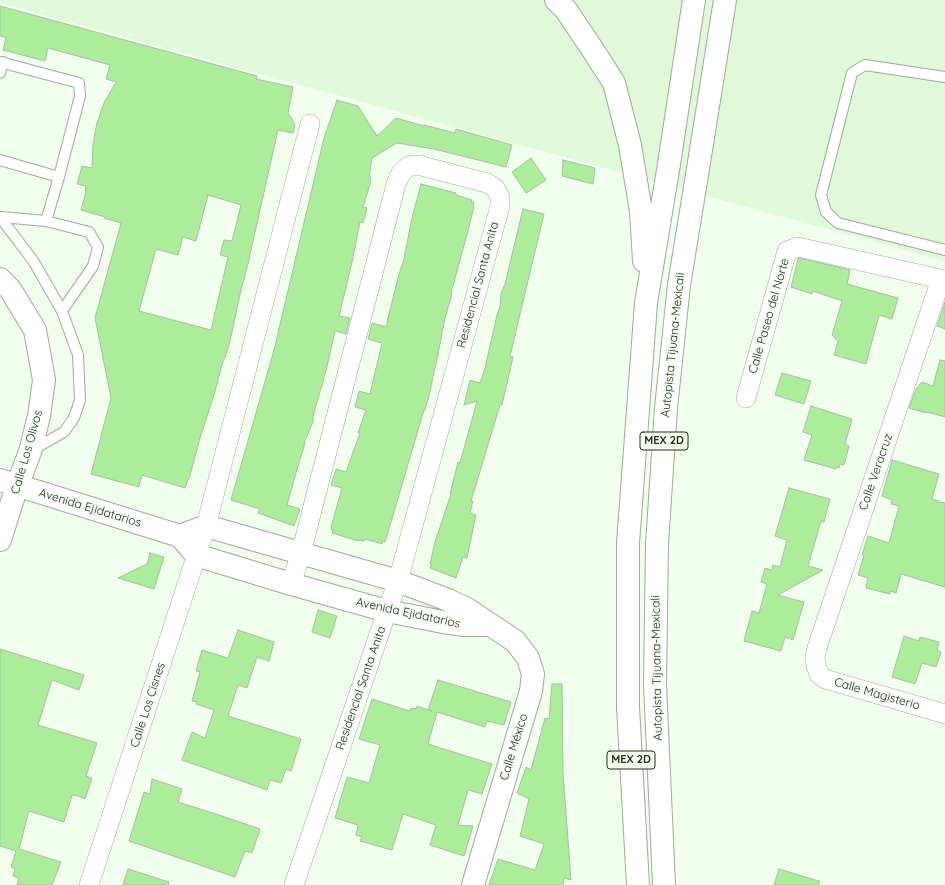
<!DOCTYPE html>
<meta charset="utf-8">
<style>
body{margin:0}
canvas{display:block;background:#f1feee}
</style>
<canvas width="945" height="885"></canvas>
<script>
const ctx = document.querySelector('canvas').getContext('2d');
ctx.lineJoin = 'round';
function fillPath(path, color) { ctx.fillStyle = color; ctx.fill(path, 'evenodd'); }
const toPath = rows => new Path2D(rows.map(r => 'M' + r).join(''));
function strokePath(path, color, width, dash) { ctx.strokeStyle = color; ctx.lineWidth = width; ctx.lineCap = dash ? 'butt' : 'round'; ctx.setLineDash(dash || []); ctx.stroke(path); }
function drawText(font, color, halo, rows, align = 'center') {
  ctx.font = font + ' Quicksand,sans-serif'; ctx.lineWidth = 3.5; ctx.setLineDash([]); ctx.textBaseline = 'middle'; ctx.strokeStyle = halo; ctx.fillStyle = color; for (const [text, x, y, turn = 0] of rows) {
    ctx.save(); ctx.translate(x, y); ctx.rotate((+turn || 0) * Math.PI / 180); ctx.textAlign = isNaN(turn) ? turn : align; if (halo) ctx.strokeText(text, 0, 0); ctx.fillText(text, 0, 0); ctx.restore();
  }
}
const built = toPath([
 [0,0,945,0,945,261,0,3]
]);
const building = toPath([
 [0,6,257,76,256,79,293,87,288,113,295,124,293,133,278,130,247,268,241,290,230,341,225,358,223,361,214,395,200,438,189,479,188,479,185,488,142,475,139,487,91,474,111,398,95,318,121,223,104,218,105,217,81,210,86,192,85,191,86,186,77,184,82,166,92,168,93,144,97,123,104,103,116,82,106,79,110,65,48,48,45,61,3,50,6,37,0,36,0,6],
 [208,195,241,205,232,241,224,240,220,255,228,257,211,330,139,311,156,249,178,255,183,237,196,241,208,195],
 [337,100,358,106,377,136,396,118,424,126,424,125,455,133,456,129,512,145,506,167,434,149,397,143,372,158,369,177,371,178,370,181,371,181,363,207,367,208,363,223,360,222,353,258,339,316,350,318,346,334,335,331,326,371,323,379,324,379,321,388,313,416,313,422,304,443,305,443,298,466,287,505,300,509,294,526,258,513,260,509,231,500,274,350,324,138,337,100],
 [531,158,546,180,526,193,512,172,531,158],
 [563,160,595,168,593,184,562,176,563,160],
 [421,184,456,193,456,195,472,200,471,202,474,202,473,206,474,206,468,231,451,293,452,294,445,318,436,364,434,371,430,392,425,410,424,410,386,539,385,542,383,541,382,544,365,539,364,541,358,540,358,541,332,533,333,530,331,530,332,527,331,527,342,488,331,485,336,469,346,472,360,433,358,433,366,410,355,407,359,391,370,394,382,343,368,339,372,323,387,327,387,322,399,274,403,263,412,218,421,184],
 [523,209,544,214,510,356,513,357,502,405,500,405,471,501,473,501,470,513,476,515,467,558,463,557,456,578,430,568,432,564,430,564,435,542,451,494,450,494,458,462,460,463,477,401,464,405,470,380,480,383,485,368,497,315,500,306,501,294,505,284,523,209],
 [799,258,850,270,847,284,898,298,892,319,879,315,866,364,834,355,838,341,832,335,842,301,813,291,812,294,791,287,798,259,799,258],
 [945,302,945,329,937,326,945,302],
 [940,360,945,361,945,417,927,412,926,413,909,408,916,389,922,382,933,386,940,360],
 [782,373,811,381,804,404,775,395,782,373],
 [811,406,852,419,845,444,849,446,844,465,840,464,839,468,837,467,836,469,804,460,812,435,803,432,811,406],
 [892,460,939,474,932,499,939,501,938,502,945,503,945,587,901,574,896,593,890,591,890,594,866,588,868,578,858,575,864,555,862,555,868,536,889,543,899,506,891,504,892,500,882,496,892,460],
 [789,488,830,499,824,522,821,521,808,566,823,570,778,595,804,602,793,640,785,637,781,651,744,641,752,611,759,613,767,584,761,582,765,568,772,570,773,565,780,567,787,540,775,536,789,488],
 [150,553,164,557,154,589,118,578,147,564,150,553],
 [318,610,337,616,330,638,312,632,318,610],
 [238,630,274,642,269,661,257,657,247,688,238,685,228,716,301,739,291,771,286,769,281,783,270,780,267,790,182,760,189,740,192,732,205,738,214,710,196,704,197,702,192,701,200,672,196,671,202,650,228,658,238,630],
 [904,636,919,641,920,637,939,642,937,650,941,652,936,667,922,663,915,684,892,677,904,636],
 [0,649,84,675,79,690,52,680,38,725,97,743,86,776,92,778,85,799,76,795,76,796,72,795,64,822,29,811,19,849,61,862,52,885,17,885,19,878,13,876,15,869,11,867,16,851,0,846,0,649],
 [438,680,511,702,504,725,487,721,485,727,437,712,428,744,492,764,482,794,468,790,458,825,473,826,464,856,430,845,436,825,403,814,392,850,360,841,362,837,356,835,358,825,335,818,347,777,369,783,380,745,359,739,372,699,410,711,411,708,416,709,417,706,432,711,428,710,438,680],
 [552,684,562,684,563,773,571,880,564,878,563,885,489,885,498,859,535,870,544,844,520,836,529,799,517,793,526,767,531,770,545,718,549,719,552,684],
 [152,779,182,789,178,802,219,815,260,829,252,853,245,851,235,877,129,841,144,792,150,794,152,779],
 [128,869,169,882,168,885,123,885,128,869],
 [779,869,819,881,819,885,774,885,779,869]
]);
const service = toPath([
 [0,62,79,83,80,96,59,177,46,221],
 [0,73,3,62],
 [945,77,865,65,852,73,821,195,826,212,838,223,945,250],
 [0,160,59,177],
 [0,217,34,262,62,311,78,355,80,400,74,418,64,432,32,450],
 [1,217,46,221,89,232,98,247,93,266,62,311]
]);
const minor = toPath([
 [941,279,817,648,815,657,816,666,819,674,825,679,945,714],
 [746,398,787,251,798,247,945,280],
 [291,584,301,553,396,184,401,173,409,166,418,165,487,183,495,188,500,197,500,206,398,581,387,611,294,885],
 [89,885,206,526,310,124]
]);
const tertiary = toPath([
 [0,480,180,536,196,555,291,584,387,611,443,622,464,625,490,625],
 [180,536,206,526,398,581,448,600,467,609,515,641,528,658,533,674,531,691,473,885]
]);
const secondary = toPath([
 [0,279,10,289,35,330,44,380,39,416,30,452,17,486,0,540]
]);
const motorway = toPath([
 [556,0,566,10,591,47,614,83,630,145,641,211,644,261],
 [638,885,628,707,628,543,646,303,669,164,694,0],
 [664,885,655,684,657,544,666,408,679,285,697,175,725,0]
]);
const shields = [
 [664,441,48],
 [631,760,48]
];
const shieldNames = [
 ["MEX 2D",664,441],
 ["MEX 2D",631,760]
];
const streetNames = [
 ["Residencial Santa Anita",478,285,-75],
 ["Calle Paseo del Norte",769,316,-74],
 ["Autopista Tijuana-Mexicali",673,345,-84],
 ["Calle Los Olivos",27,452,-74],
 ["Calle Veracruz",876,472,-71],
 ["Avenida Ejidatarios",90,508,17],
 ["Avenida Ejidatarios",408,613,12],
 ["Autopista Tijuana-Mexicali",657,668,-91],
 ["Residencial Santa Anita",361,688,-71],
 ["Calle Magisterio",877,694,16],
 ["Calle Los Cisnes",148,705,-72],
 ["Calle México",514,747,-73]
];
fillPath(built, '#dff9d9');
fillPath(building, '#abed99');
strokePath(building, '#a9bda4', 1);
strokePath(service, '#9aae95', 12);
strokePath(minor, '#9aae95', 20);
strokePath(tertiary, '#9aae95', 24);
strokePath(secondary, '#9aae95', 24);
strokePath(motorway, '#9aae95', 24);
strokePath(service, '#fff', 10);
strokePath(minor, '#fff', 19);
strokePath(tertiary, '#fff', 22);
strokePath(secondary, '#fff', 22);
strokePath(motorway, '#fff', 22);
for (const [x, y, w] of shields) { const box = new Path2D(); box.roundRect(x - w / 2, y - 9, w, 18, 3); ctx.fillStyle = '#f1feee'; ctx.fill(box); strokePath(box, '#252c23', 1); }
drawText('bold 11px', '#252c23', null, shieldNames);
drawText('12px', '#252c23', '#f1feee', streetNames);
</script>
